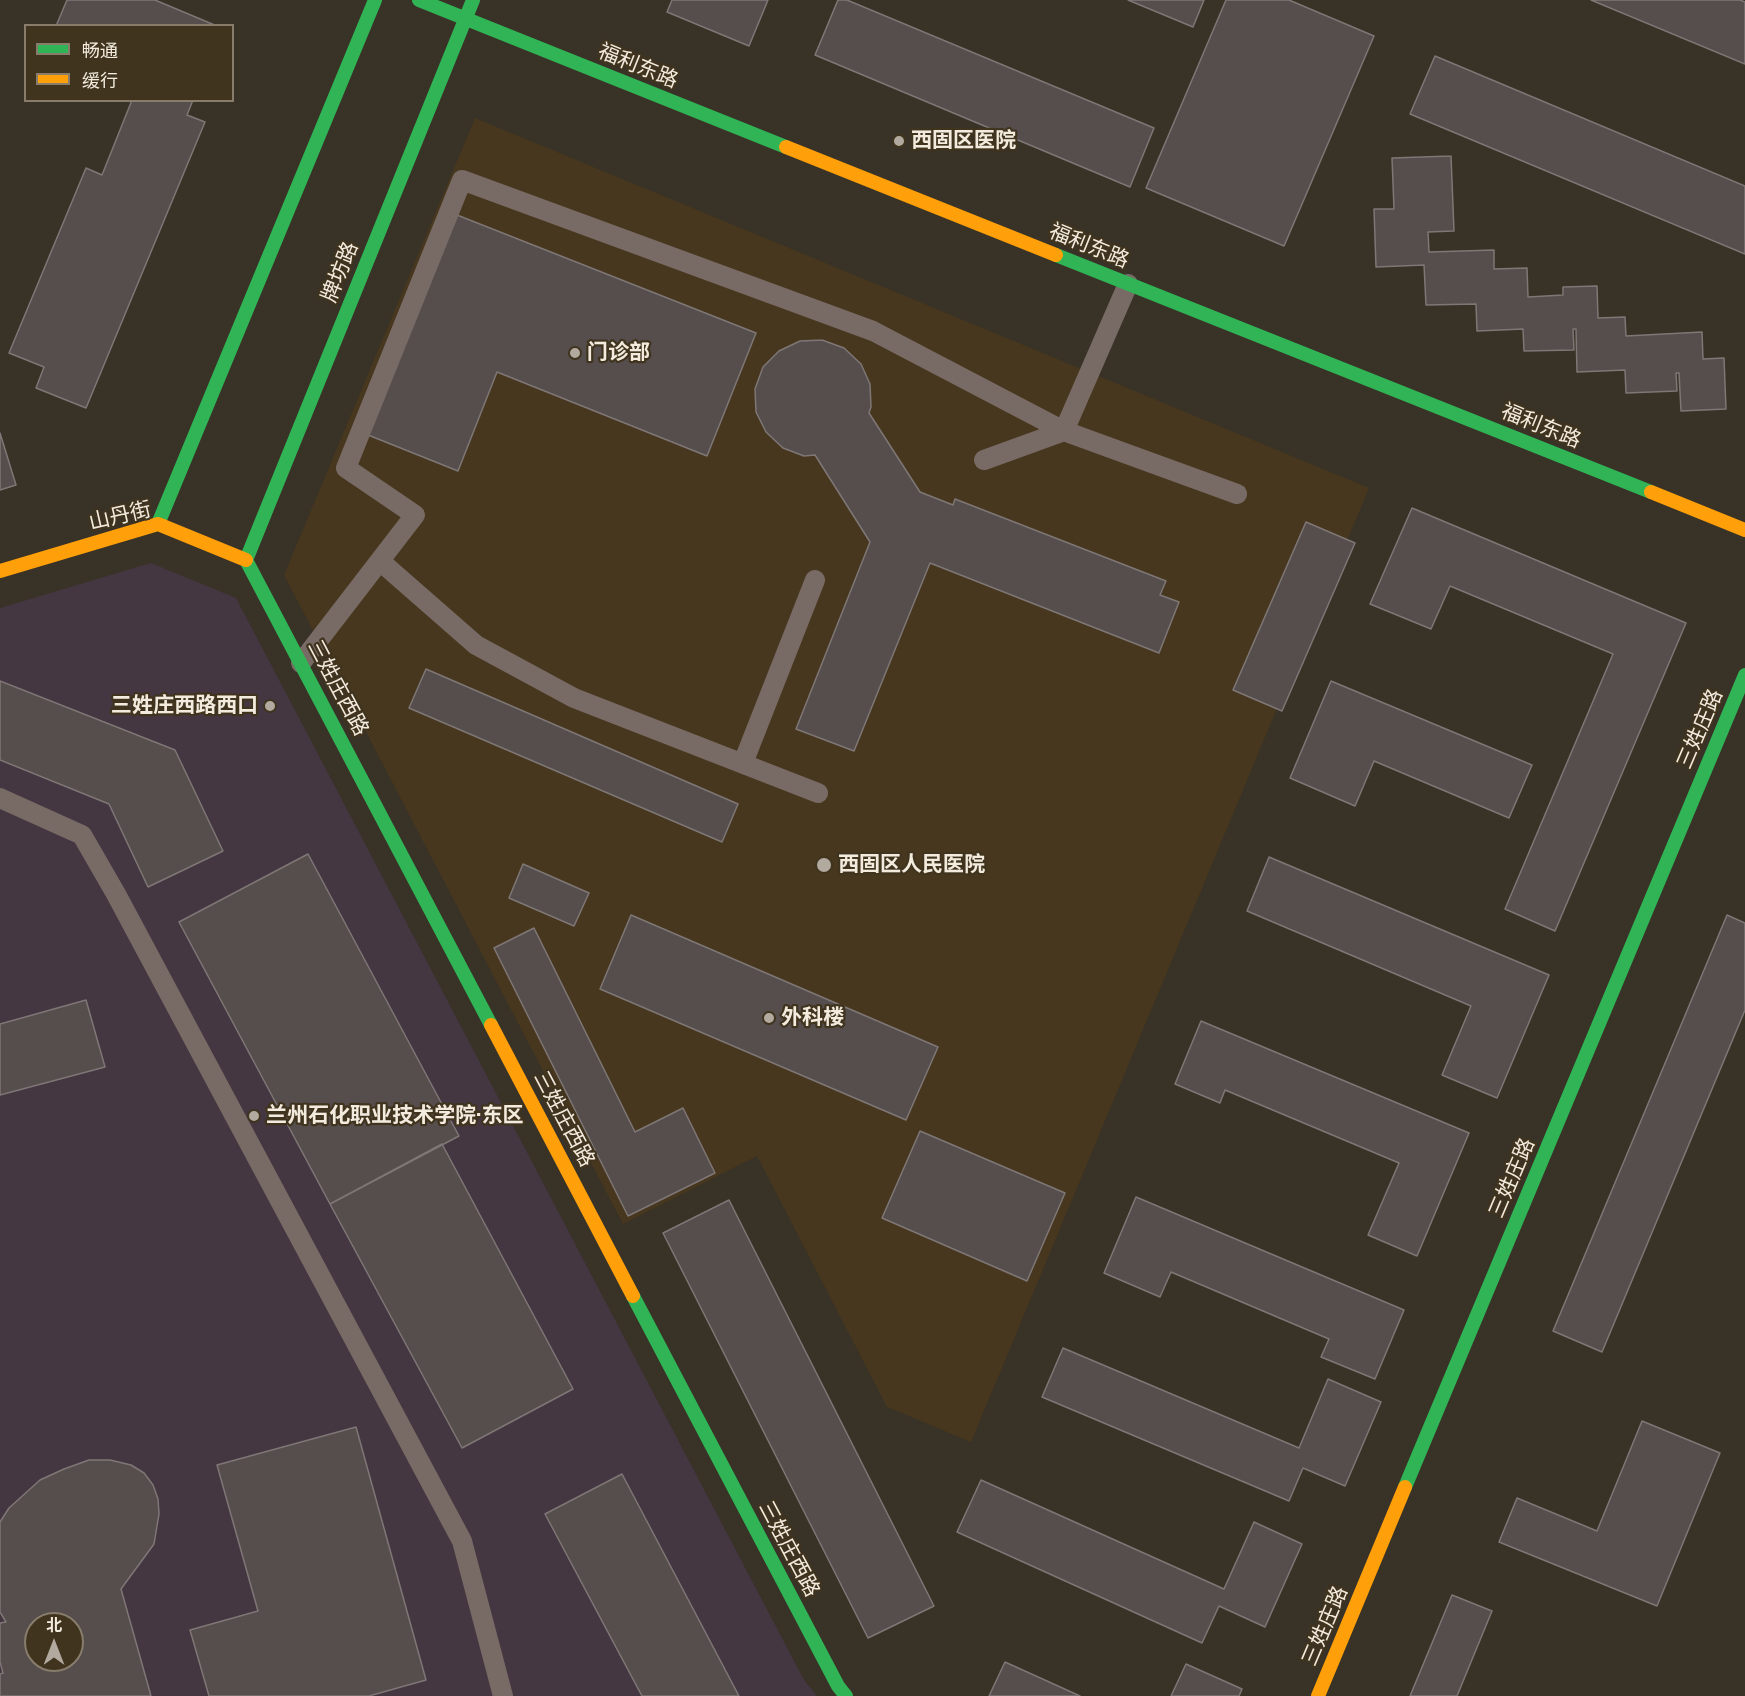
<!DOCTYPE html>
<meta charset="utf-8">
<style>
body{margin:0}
#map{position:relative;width:1745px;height:1696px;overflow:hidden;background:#383227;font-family:"Public Sans","Noto Sans SC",sans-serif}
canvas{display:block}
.legend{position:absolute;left:24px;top:24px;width:210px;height:78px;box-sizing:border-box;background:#40341f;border:2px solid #887d6b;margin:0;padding:8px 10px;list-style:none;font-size:18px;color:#f3ebde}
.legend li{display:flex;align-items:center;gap:12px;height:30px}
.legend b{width:30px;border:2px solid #887d6b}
.north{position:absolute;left:24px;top:1612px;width:60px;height:60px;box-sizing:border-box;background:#40341f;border:2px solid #887d6b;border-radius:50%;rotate:0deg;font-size:16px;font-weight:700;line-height:24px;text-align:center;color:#f3ebde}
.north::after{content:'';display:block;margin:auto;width:21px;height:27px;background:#b2aa9e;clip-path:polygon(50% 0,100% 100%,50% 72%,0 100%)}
</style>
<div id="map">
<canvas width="1745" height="1696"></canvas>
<ul class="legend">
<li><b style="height:8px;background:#30b455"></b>畅通</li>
<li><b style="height:8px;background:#ff9f0a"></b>缓行</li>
</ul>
<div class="north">北</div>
</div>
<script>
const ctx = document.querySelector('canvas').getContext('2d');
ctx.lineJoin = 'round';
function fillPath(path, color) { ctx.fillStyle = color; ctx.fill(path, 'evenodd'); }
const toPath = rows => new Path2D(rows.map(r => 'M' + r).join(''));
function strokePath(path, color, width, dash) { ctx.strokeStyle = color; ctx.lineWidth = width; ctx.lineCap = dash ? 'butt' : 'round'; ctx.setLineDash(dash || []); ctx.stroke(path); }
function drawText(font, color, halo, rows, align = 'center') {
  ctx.font = font + ' "Public Sans","Noto Sans SC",sans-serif'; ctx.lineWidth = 4.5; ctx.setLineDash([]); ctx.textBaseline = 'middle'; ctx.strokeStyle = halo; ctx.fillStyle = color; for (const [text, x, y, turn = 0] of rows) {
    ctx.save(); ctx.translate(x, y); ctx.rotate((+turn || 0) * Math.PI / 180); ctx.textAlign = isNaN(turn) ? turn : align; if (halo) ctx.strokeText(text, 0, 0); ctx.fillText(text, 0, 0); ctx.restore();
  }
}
const built = toPath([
 [475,118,1369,488,971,1442,887,1407,757,1156,623,1224,284,575]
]);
const education = toPath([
 [151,563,236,598,804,1680,817,1696,0,1696,0,608],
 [36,1624,72,1624,72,1660,36,1660]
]);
const building = toPath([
 [67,0,155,0,217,26,56,26,67,0],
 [672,0,768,0,749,46,667,12,672,0],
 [838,0,847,0,1154,128,1130,187,815,55,838,0],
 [1128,0,1204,0,1193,27,1128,0],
 [1226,0,1289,0,1374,36,1284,246,1146,188,1226,0],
 [1591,0,1740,0,1745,2,1745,64,1591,0],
 [1435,56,1745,186,1745,254,1410,114,1435,56],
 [132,100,193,100,187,115,205,122,86,408,36,388,44,367,9,353,86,168,102,175,132,100],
 [1451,156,1454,231,1428,232,1429,252,1494,250,1494,269,1527,268,1528,297,1563,295,1563,287,1597,286,1598,318,1625,317,1626,336,1702,332,1703,359,1724,358,1726,409,1681,411,1679,373,1676,373,1677,391,1626,393,1625,370,1577,372,1576,329,1573,329,1574,350,1524,351,1523,329,1477,331,1476,304,1426,305,1424,265,1376,267,1374,209,1394,209,1392,158,1451,156],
 [457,215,756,333,707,456,497,372,458,471,368,435,457,215],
 [822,340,844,348,861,364,870,384,871,407,869,413,920,492,953,505,955,499,1166,581,1160,595,1179,602,1159,653,930,563,854,751,796,729,870,542,815,455,804,456,783,448,766,432,756,412,755,389,763,367,779,351,800,341,822,340],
 [0,433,16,485,0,490,0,433],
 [1412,508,1686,623,1555,931,1505,909,1613,654,1450,586,1431,629,1370,604,1412,508],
 [1306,522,1355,543,1282,711,1233,690,1306,522],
 [426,669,738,804,722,842,409,708,426,669],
 [0,681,175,750,223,851,148,887,109,804,0,760,0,681],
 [1331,681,1532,765,1509,818,1374,761,1355,806,1290,778,1331,681],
 [308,854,459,1136,330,1204,179,922,308,854],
 [1269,857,1549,975,1497,1098,1442,1075,1471,1006,1247,911,1269,857],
 [523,864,589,893,574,926,509,898,523,864],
 [631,915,938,1047,906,1120,600,989,631,915],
 [1727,915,1745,923,1745,1010,1602,1352,1553,1331,1727,915],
 [534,928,635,1132,683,1108,715,1173,628,1216,494,948,534,928],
 [86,1000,105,1067,0,1095,0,1024,86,1000],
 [1201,1021,1469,1133,1417,1256,1368,1235,1399,1163,1225,1090,1220,1103,1175,1084,1201,1021],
 [920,1131,1065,1193,1027,1281,882,1218,920,1131],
 [442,1144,573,1389,462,1448,330,1204,442,1144],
 [1136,1197,1404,1310,1375,1379,1321,1357,1329,1339,1171,1272,1160,1297,1104,1273,1136,1197],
 [729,1200,934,1606,868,1638,663,1233,729,1200],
 [1063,1348,1299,1448,1328,1379,1381,1402,1345,1486,1303,1468,1289,1501,1042,1397,1063,1348],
 [1642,1421,1720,1453,1657,1606,1499,1542,1517,1498,1597,1531,1642,1421],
 [356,1427,426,1680,369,1696,209,1696,190,1630,258,1611,217,1465,356,1427],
 [89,1460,110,1460,131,1465,144,1473,153,1485,158,1499,159,1514,154,1544,121,1589,151,1696,0,1696,0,1674,3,1673,0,1662,0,1623,6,1622,0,1612,0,1522,9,1508,40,1480,64,1469,89,1460],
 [36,1624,72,1624,72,1660,36,1660,36,1624],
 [622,1474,739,1696,642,1696,545,1514,622,1474],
 [981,1480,1224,1589,1254,1522,1302,1544,1265,1627,1219,1606,1202,1643,957,1532,981,1480],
 [1452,1595,1492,1611,1457,1696,1410,1696,1452,1595],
 [1005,1662,1080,1696,989,1696,1005,1662],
 [1186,1664,1242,1689,1239,1696,1171,1696,1186,1664]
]);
const lane = toPath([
 [984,460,1064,431,1128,284],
 [380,561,476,645,574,698,818,793],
 [301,663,415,515,346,468,462,180,873,331,1064,431,1237,494],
 [743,763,815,580],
 [0,798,82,835,116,894,462,1541,503,1696]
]);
const fast = toPath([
 [419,0,786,147],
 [1056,255,1651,492],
 [158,524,375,0],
 [246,560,491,1025],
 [246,560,473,0],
 [633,1296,838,1686,846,1696],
 [1405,1487,1745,675]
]);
const slow = toPath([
 [786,147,1056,255],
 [1651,492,1745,530],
 [0,571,158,524,246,560],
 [491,1025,633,1296],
 [1318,1696,1405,1487]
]);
const markers = [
 [899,141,6,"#b2aa9e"],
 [575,353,6,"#b2aa9e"],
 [270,706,6,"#b2aa9e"],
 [824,865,8,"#b2aa9e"],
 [769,1018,6,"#b2aa9e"],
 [254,1116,6,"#b2aa9e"]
];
const streetNames = [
 ["福利东路",638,66,22],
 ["福利东路",1089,246,22],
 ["牌坊路",340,272,-68],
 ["福利东路",1541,426,22],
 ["山丹街",120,516,-13],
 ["三姓庄西路",338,688,62],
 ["三姓庄路",1700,729,-67],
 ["三姓庄西路",564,1119,62],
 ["三姓庄路",1512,1178,-67],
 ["三姓庄西路",789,1549,62],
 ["三姓庄路",1325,1626,-67]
];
const poiNames = [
 ["西固区医院",911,141],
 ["门诊部",587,353],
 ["三姓庄西路西口",258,706,"right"],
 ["西固区人民医院",838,865],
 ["外科楼",781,1018],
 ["兰州石化职业技术学院·东区",266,1116]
];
fillPath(built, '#47371e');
fillPath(education, '#443742');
fillPath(building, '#554e4d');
strokePath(building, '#7e7776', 1.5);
strokePath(lane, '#786b65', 20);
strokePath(fast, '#30b455', 14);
strokePath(slow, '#ff9f0a', 14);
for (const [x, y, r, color] of markers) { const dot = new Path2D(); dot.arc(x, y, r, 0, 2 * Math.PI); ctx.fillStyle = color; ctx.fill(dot); strokePath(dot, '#40341f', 2); }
drawText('21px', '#f3ebde', '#40341f', streetNames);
drawText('bold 21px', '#f3ebde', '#40341f', poiNames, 'left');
</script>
